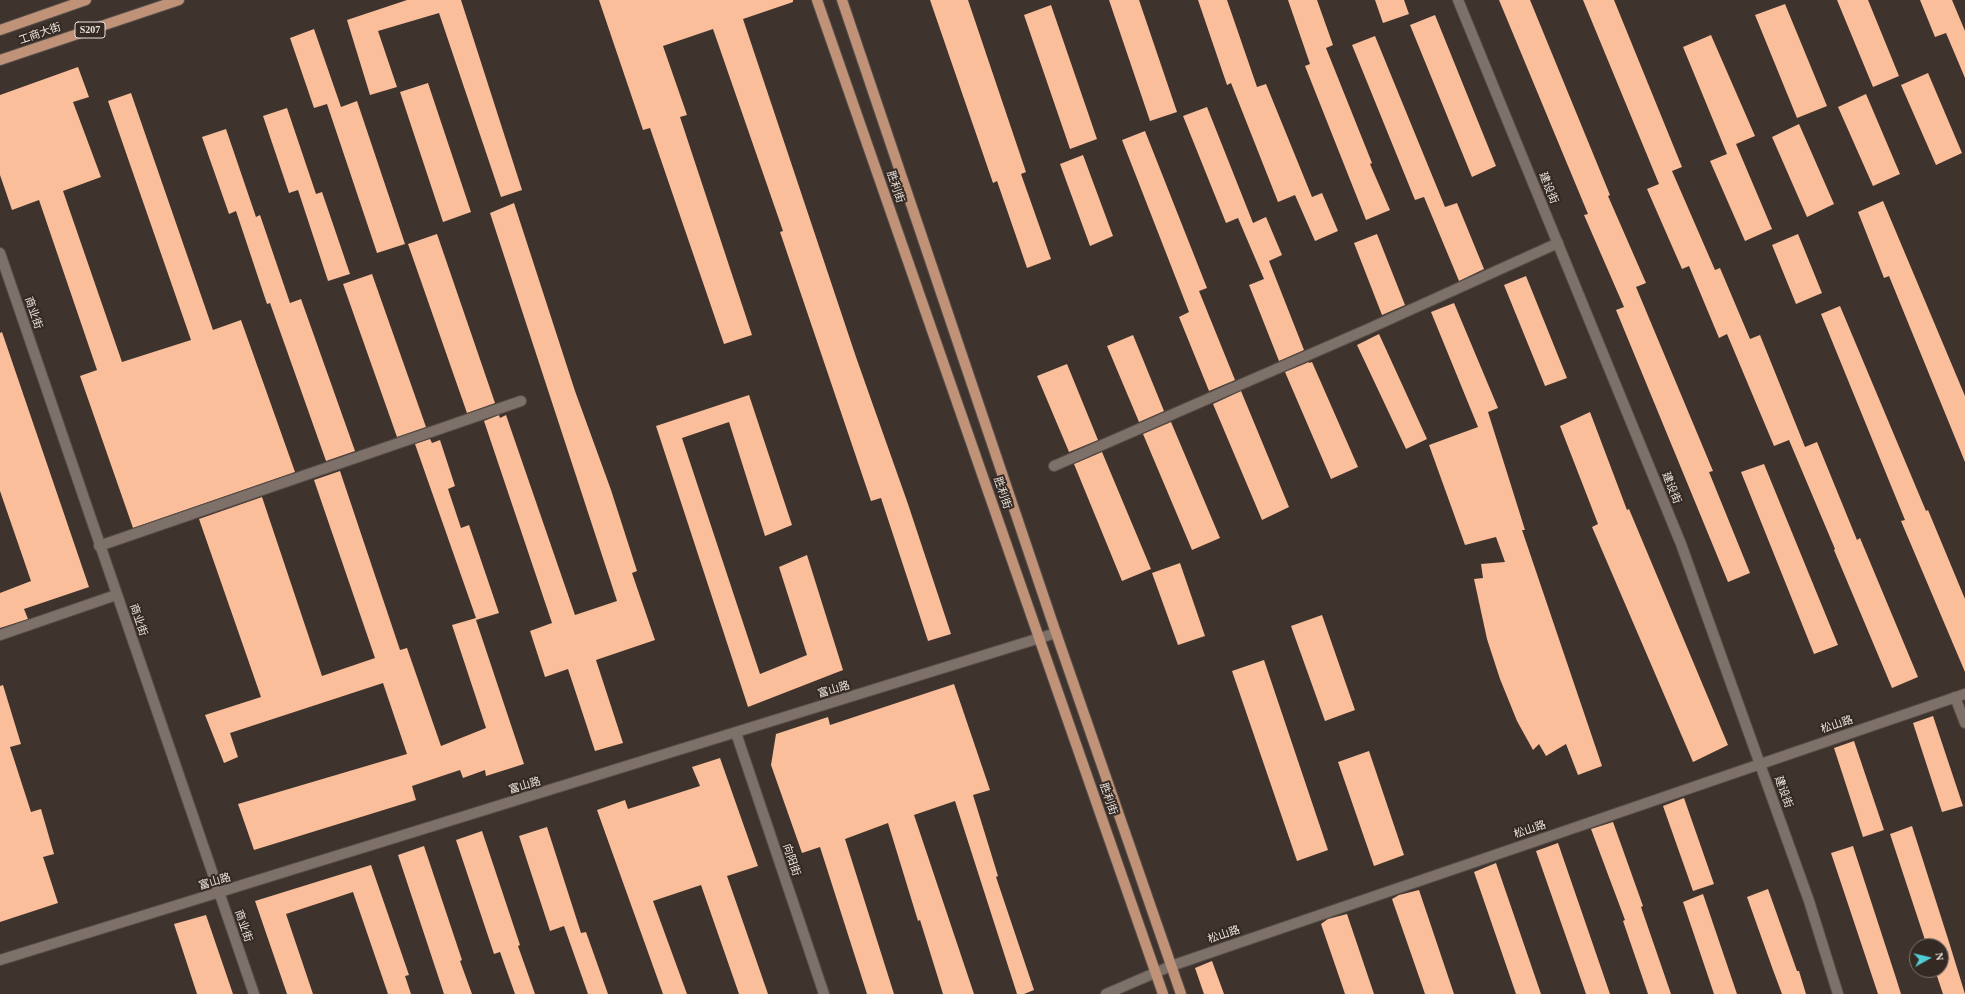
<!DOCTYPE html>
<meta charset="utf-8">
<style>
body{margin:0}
#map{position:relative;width:1965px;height:994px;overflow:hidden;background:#3f332d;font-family:"Times New Roman",serif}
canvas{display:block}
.north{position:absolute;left:1909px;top:938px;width:40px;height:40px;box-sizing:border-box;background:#342923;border:1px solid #7d736e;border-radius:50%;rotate:82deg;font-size:11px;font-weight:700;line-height:16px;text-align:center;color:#ebe3df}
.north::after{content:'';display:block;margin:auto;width:14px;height:18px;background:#51ccd4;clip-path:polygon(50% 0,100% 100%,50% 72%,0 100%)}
</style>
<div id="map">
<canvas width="1965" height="994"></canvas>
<div class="north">N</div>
</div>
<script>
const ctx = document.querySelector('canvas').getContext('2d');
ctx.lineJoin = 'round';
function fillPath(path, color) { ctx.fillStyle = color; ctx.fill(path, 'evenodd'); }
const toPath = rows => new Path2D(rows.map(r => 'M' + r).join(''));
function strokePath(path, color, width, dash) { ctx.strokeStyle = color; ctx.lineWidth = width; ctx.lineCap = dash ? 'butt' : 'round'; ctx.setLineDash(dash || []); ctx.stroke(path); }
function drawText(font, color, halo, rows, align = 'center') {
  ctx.font = font + ' "Times New Roman","Noto Sans SC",serif'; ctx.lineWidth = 4; ctx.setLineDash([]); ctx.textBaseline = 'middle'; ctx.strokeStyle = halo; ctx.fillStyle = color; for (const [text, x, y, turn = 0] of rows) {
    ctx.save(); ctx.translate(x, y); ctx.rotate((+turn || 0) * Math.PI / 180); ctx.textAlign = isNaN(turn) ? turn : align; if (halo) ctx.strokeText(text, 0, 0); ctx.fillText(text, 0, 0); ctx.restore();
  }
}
const building = toPath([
 [407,0,461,0,522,190,501,197,439,13,378,31,397,87,370,95,347,20],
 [599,0,793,0,793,2,743,19,856,357,908,504,951,634,928,641,881,498,871,501,780,232,783,231,713,29,663,46,687,115,680,117,752,335,724,344,650,128,643,130],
 [930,0,968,0,1026,172,1021,174,1051,259,1027,268,997,181,993,183],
 [1109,0,1139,0,1177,112,1150,121],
 [1198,0,1227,0,1257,87,1266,84,1312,197,1322,193,1338,231,1315,241,1295,195,1278,202,1231,83,1227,85],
 [1288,0,1317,0,1333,45,1326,48,1372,163,1370,164,1390,210,1366,220,1305,66,1310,64],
 [1375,0,1404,0,1409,14,1383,23],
 [1499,0,1530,0,1610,195,1608,196,1646,283,1636,287,1713,471,1709,472,1750,573,1728,582,1616,310,1624,307,1584,215,1588,214],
 [1583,0,1614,0,1682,167,1672,171,1715,270,1720,268,1750,339,1760,335,1805,447,1817,442,1857,540,1860,538,1918,677,1892,688,1834,550,1835,549,1789,440,1774,446,1727,334,1719,338,1689,266,1682,269,1647,189,1659,184],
 [1837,0,1868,0,1899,76,1873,87],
 [1920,0,1952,0,1965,31,1965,78,1946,33,1935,37],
 [1785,4,1827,106,1797,118,1755,15],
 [1051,5,1097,139,1070,149,1024,15],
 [1435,15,1496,166,1472,177,1410,25],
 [314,29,341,107,357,101,405,244,377,253,327,104,314,108,290,38],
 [1711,35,1755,136,1736,144,1772,229,1745,241,1710,161,1727,154,1683,47],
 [1375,36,1445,207,1457,203,1484,269,1459,281,1424,197,1415,200,1352,45],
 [78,67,89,97,73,102,101,177,63,191,122,362,191,340,108,101,131,93,213,330,241,320,295,472,133,528,80,376,97,370,39,200,12,210,0,175,0,95],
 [1928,73,1962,153,1936,165,1901,85],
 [428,83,471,212,443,222,400,92],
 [1866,94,1900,174,1873,186,1838,107],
 [1207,107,1253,223,1266,217,1282,255,1269,261,1304,350,1279,361,1249,285,1264,279,1238,218,1226,223,1183,116],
 [287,108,316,194,322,192,350,274,328,281,298,190,289,193,263,116],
 [1799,124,1834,204,1807,217,1772,137],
 [226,129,256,217,260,215,290,303,301,299,355,451,326,461,270,303,267,304,236,211,229,214,202,137],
 [1145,131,1207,288,1199,291,1235,380,1209,391,1179,317,1189,312,1122,140],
 [1083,155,1113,236,1090,246,1060,164],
 [1883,201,1965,396,1965,462,1889,276,1884,278,1858,212],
 [514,203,575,391,611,490,637,571,632,573,655,640,596,660,623,743,595,751,568,669,545,677,530,631,552,623,484,421,499,415,500,418,506,415,575,615,617,601,490,213],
 [437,234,495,403,467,413,408,244],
 [1377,234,1405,305,1382,315,1354,243],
 [1798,234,1822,293,1796,304,1772,245],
 [372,274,426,427,397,437,343,284],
 [1526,276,1567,378,1545,386,1504,285],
 [1454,303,1498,408,1488,412,1525,530,1522,530,1602,766,1578,775,1566,744,1546,756,1539,744,1533,750,1517,721,1500,679,1487,639,1474,579,1483,578,1481,564,1505,562,1496,537,1465,545,1429,445,1478,427,1431,312],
 [1840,306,1926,511,1928,510,1965,599,1965,672,1901,521,1905,520,1821,314],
 [2,332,89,587,24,609,28,619,0,628,0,593,31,581,0,491,0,333],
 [1379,334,1427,439,1406,449,1357,345],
 [1133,335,1164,411,1139,422,1107,346],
 [1309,362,1309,363,1312,362,1358,467,1331,479,1285,372],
 [1067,364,1098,440,1069,452,1037,376],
 [1241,391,1289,507,1262,520,1213,404],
 [749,395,792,525,765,536,729,422,682,438,760,674,807,655,779,567,807,555,843,670,748,707,656,426],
 [1590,412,1627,510,1629,509,1728,745,1693,762,1592,527,1598,524,1560,426],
 [1171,422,1220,538,1192,550,1143,434],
 [430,439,432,443,440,440,455,486,448,489,461,528,469,525,499,613,476,620,524,764,486,776,485,770,463,778,460,770,412,786,416,800,254,850,238,804,407,754,383,683,230,733,238,757,224,763,205,715,261,697,199,519,262,497,322,676,375,658,314,480,340,471,400,650,407,648,441,746,486,728,452,625,476,618,415,444],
 [1102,452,1151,569,1122,581,1074,464],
 [1764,464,1838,645,1814,654,1741,472],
 [1180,563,1205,636,1178,645,1152,573],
 [1322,615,1355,710,1325,721,1291,626],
 [1264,660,1328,850,1297,861,1232,671],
 [954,684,990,790,973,795,998,876,996,877,1034,990,1024,994,1017,994,955,801,914,815,974,994,943,994,920,920,918,921,888,823,845,839,894,994,867,994,820,847,802,853,771,765,776,734,828,717,830,725],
 [3,685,21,744,10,747,31,812,41,809,54,854,43,857,58,903,0,922,0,686],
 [1933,716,1963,806,1942,812,1913,723],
 [1854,741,1884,830,1863,837,1834,748],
 [1369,751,1404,855,1374,866,1338,762],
 [720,758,758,866,727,876,768,994,739,994,701,885,653,901,687,994,663,994,597,810,625,800,628,809,700,786,692,767],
 [1684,798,1714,884,1693,891,1663,806],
 [1613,822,1643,906,1641,907,1671,994,1648,994,1623,921,1625,920,1591,829],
 [1912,826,1949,942,1965,994,1943,994,1935,970,1941,970,1941,946,1927,946,1890,834],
 [547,827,581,933,586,932,608,994,588,994,564,926,550,931,519,836],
 [482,831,520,945,518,946,535,994,515,994,500,952,494,954,456,840],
 [1558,843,1610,994,1586,994,1536,851],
 [424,846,462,960,460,961,472,994,444,994,398,855],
 [1853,846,1896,978,1901,994,1878,994,1831,853],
 [1496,863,1541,994,1516,994,1474,872],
 [371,865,409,975,405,976,411,994,388,994,353,892,286,914,313,994,287,994,255,901],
 [1768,889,1797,971,1799,971,1806,994,1782,994,1773,970,1747,897],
 [1419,890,1454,994,1425,994,1392,899,1399,895],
 [1703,894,1737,994,1714,994,1683,902],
 [1347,914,1374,994,1345,994,1321,924,1328,919],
 [206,915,233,994,197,994,174,924],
 [1212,961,1224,994,1204,994,1195,968]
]);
const minor = toPath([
 [1054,466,1368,329,1558,243],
 [99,546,521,401],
 [0,635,116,595],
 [1955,697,1965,723],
 [736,733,824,994]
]);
const tertiary = toPath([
 [1458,0,1681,544,1809,901,1838,994],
 [0,253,254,994],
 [0,960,1056,633],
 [1106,994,1171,966,1965,694]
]);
const primary = toPath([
 [817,0,1163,994],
 [842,0,1056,633,1181,994],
 [0,30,86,0],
 [0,60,179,0]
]);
const shields = [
 [90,30,30]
];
const shieldNames = [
 ["S207",90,30]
];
const streetNames = [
 ["工商大街",40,34,-19],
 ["胜利街",895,187,71],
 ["建设街",1548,188,68],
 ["商业街",33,313,71],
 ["建设街",1671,488,68],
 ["胜利街",1002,493,71],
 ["商业街",138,620,71],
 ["富山路",834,690,-17],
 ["松山路",1837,725,-19],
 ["富山路",525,786,-17],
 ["建设街",1783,792,70],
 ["胜利街",1108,799,71],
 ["松山路",1530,830,-19],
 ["向阳街",791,860,71],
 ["富山路",215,882,-17],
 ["商业街",243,926,71],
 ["松山路",1224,935,-19]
];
fillPath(building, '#fbbe9b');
strokePath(minor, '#584f4a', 12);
strokePath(tertiary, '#584f4a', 12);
strokePath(primary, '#584f4a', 12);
strokePath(minor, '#7e7169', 10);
strokePath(tertiary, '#7e7169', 10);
strokePath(primary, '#c09378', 10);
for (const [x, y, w] of shields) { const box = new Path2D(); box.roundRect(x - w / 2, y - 8, w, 16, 3); ctx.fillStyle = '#342923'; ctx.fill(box); strokePath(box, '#ebe3df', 1); }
drawText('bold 10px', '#ebe3df', null, shieldNames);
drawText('11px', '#ebe3df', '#342923', streetNames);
</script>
